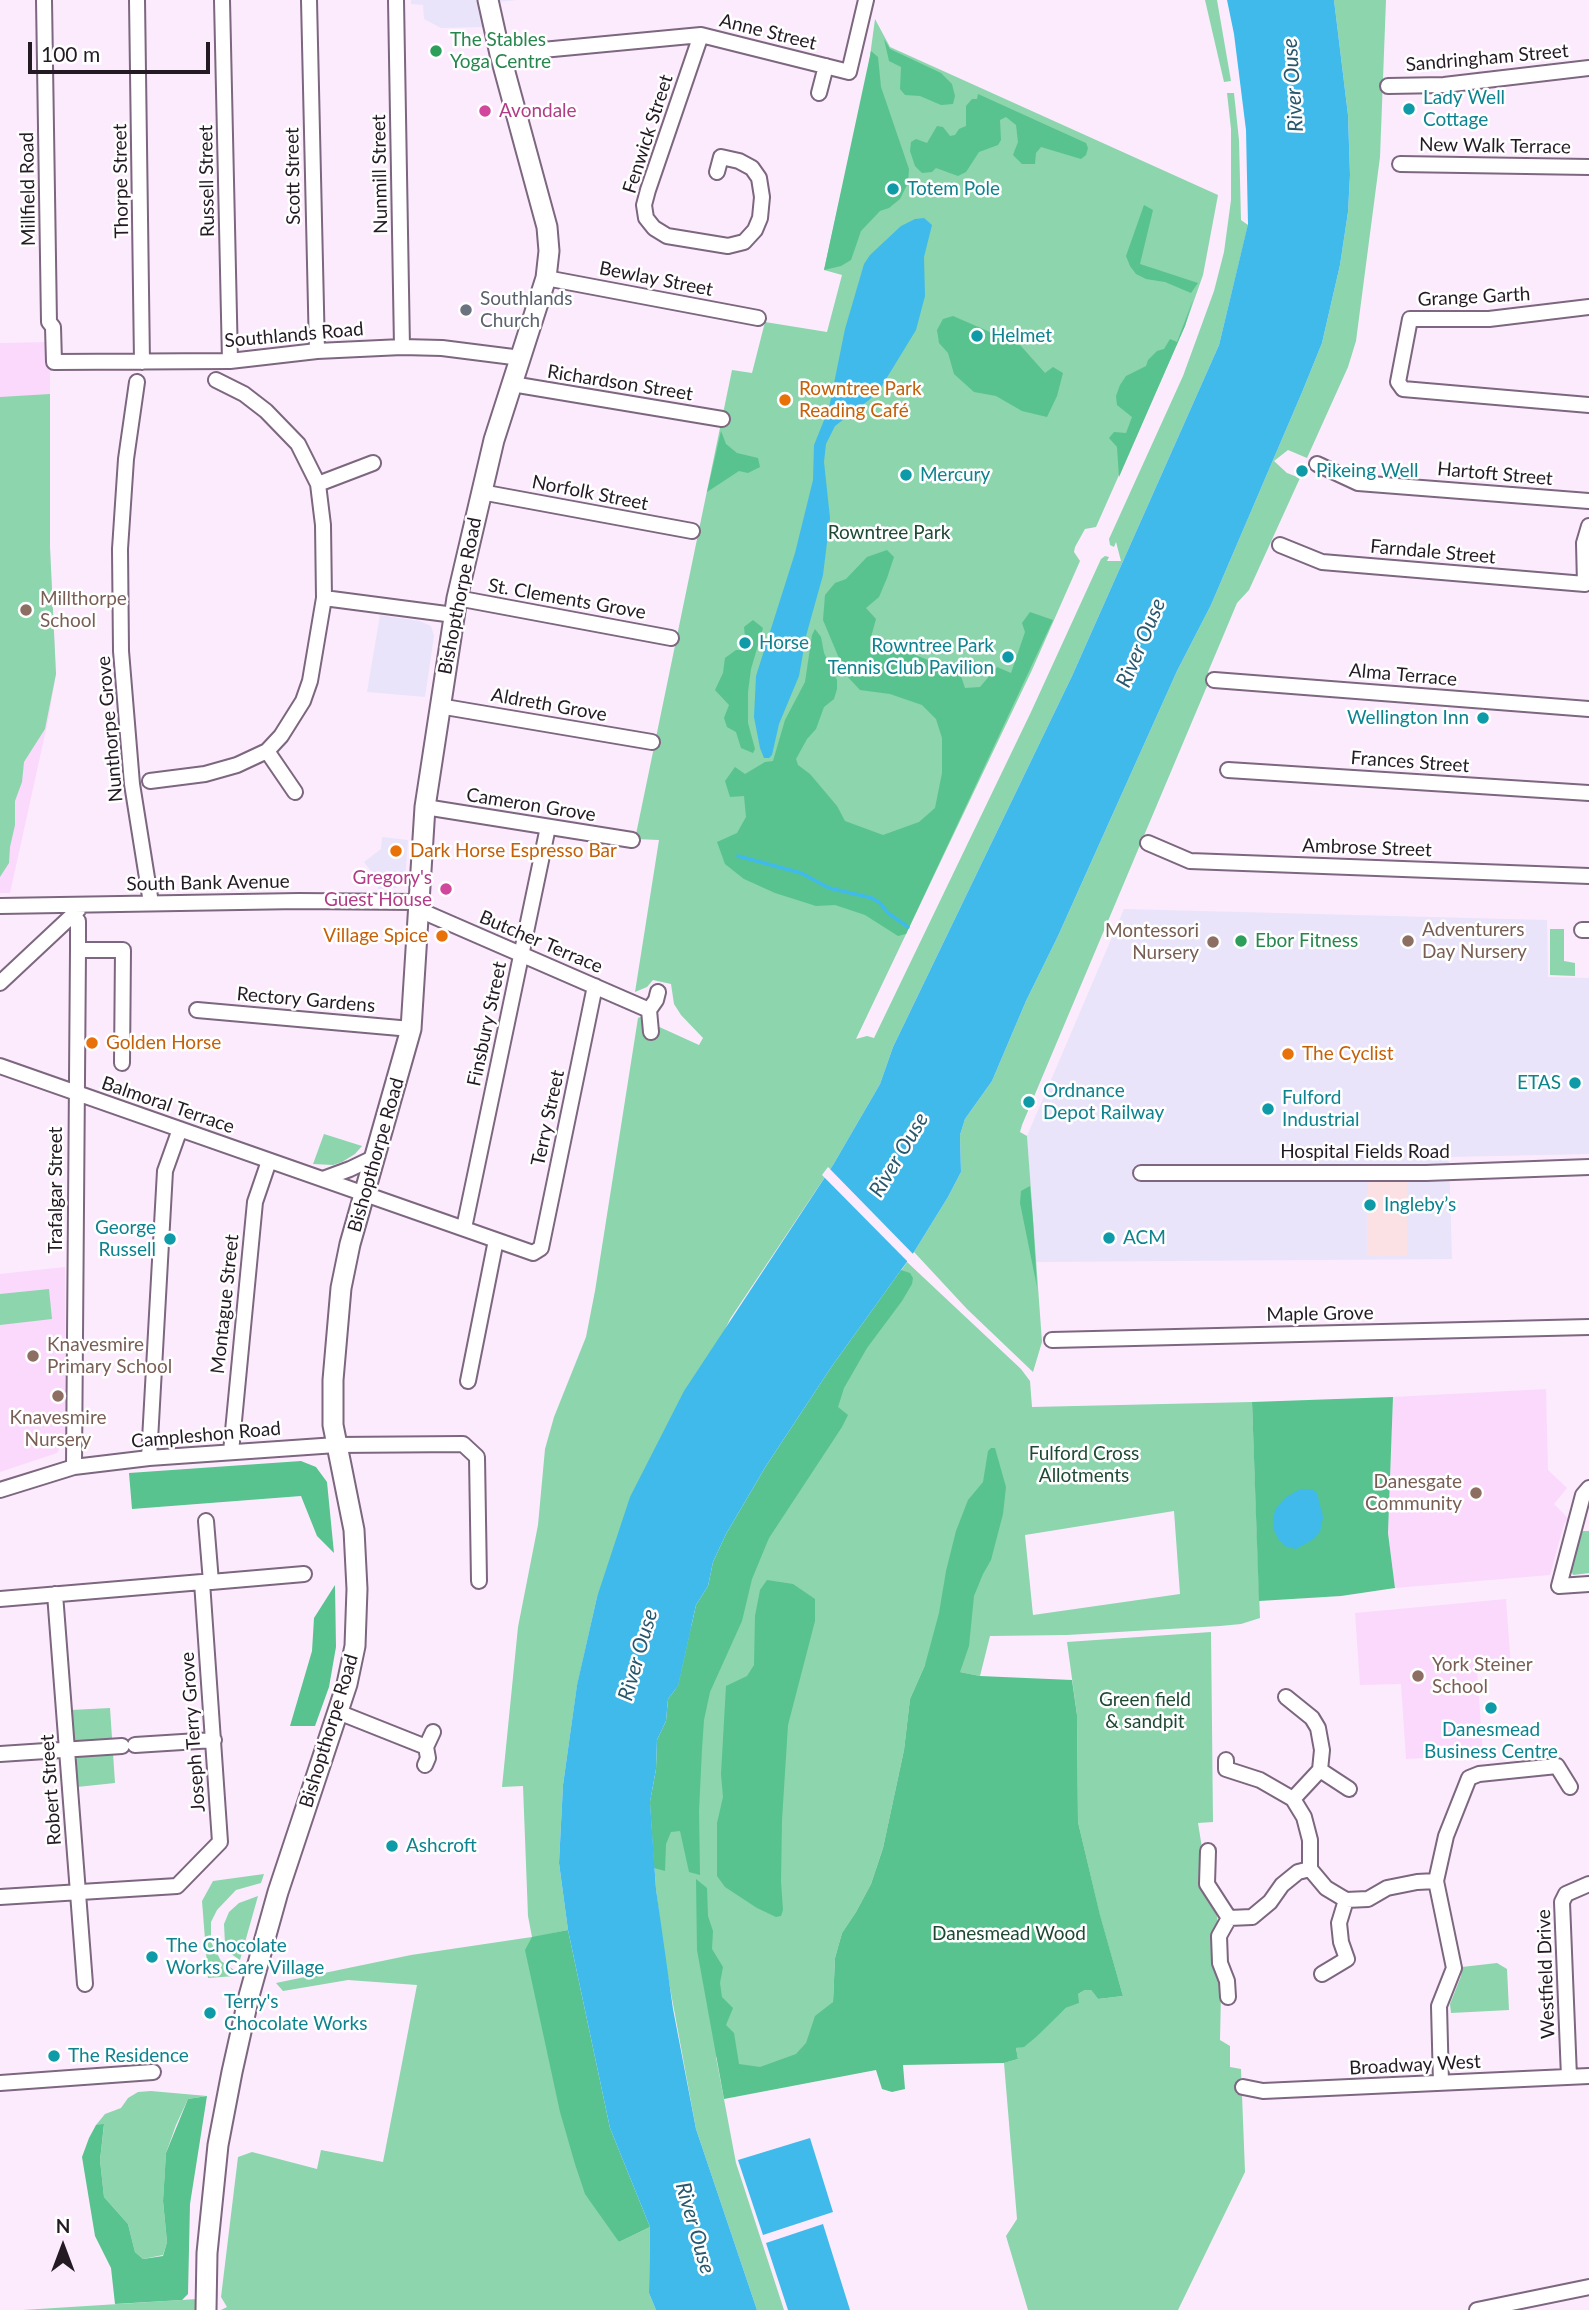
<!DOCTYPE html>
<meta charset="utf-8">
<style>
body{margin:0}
#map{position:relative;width:1589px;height:2310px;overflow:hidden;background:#fcebfd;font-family:Lato,sans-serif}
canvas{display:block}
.north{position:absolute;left:28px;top:2212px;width:70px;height:70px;-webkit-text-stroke:5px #fff;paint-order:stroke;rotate:0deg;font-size:19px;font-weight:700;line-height:28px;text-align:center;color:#241a24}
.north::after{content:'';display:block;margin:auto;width:24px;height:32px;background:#241a24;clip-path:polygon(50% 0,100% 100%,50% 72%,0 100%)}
.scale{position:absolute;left:28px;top:42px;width:182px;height:32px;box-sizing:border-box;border:4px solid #241a24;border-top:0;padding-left:9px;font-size:21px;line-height:24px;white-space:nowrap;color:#241a24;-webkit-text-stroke:5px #fff;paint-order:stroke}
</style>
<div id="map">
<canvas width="1589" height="2310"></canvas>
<div class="north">N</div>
<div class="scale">100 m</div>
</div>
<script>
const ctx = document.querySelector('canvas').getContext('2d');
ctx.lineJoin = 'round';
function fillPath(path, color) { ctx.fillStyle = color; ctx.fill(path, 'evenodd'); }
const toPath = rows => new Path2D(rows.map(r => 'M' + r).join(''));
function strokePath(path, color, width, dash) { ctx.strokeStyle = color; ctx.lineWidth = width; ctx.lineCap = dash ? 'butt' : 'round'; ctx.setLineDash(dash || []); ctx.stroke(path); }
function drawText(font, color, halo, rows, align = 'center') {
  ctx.font = font + ' Lato,sans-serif'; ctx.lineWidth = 5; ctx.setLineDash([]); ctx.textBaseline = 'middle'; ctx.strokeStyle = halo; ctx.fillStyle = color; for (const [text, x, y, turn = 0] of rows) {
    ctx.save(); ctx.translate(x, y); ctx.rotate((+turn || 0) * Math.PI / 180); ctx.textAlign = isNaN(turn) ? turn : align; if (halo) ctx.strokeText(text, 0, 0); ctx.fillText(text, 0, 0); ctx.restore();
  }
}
const commercial = toPath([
 [411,0,517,0,482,4,485,27,441,28,424,19,423,5,411,4],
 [380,615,420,621,431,626,434,636,425,697,367,692],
 [382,837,408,840,405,881,396,888,378,889,378,880,364,862,381,849],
 [1124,909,1547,920,1548,977,1589,978,1589,1154,1449,1157,1452,1259,1035,1262,1027,1136]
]);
const industrial = toPath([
 [1369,1181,1407,1182,1408,1256,1367,1256,1367,1187]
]);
const built = toPath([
 [50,342,50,547,56,674,49,716,10,893,0,893,0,343],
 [65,1267,66,1438,57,1453,0,1472,0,1274],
 [1546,1389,1548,1470,1567,1488,1554,1504,1568,1518,1564,1524,1550,1575,1395,1588,1388,1533,1393,1397],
 [1506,1599,1511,1667,1477,1670,1483,1755,1406,1759,1401,1684,1360,1685,1355,1613]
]);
const green = toPath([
 [1205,0,1217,0,1231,81,1224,82],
 [1334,0,1386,0,1380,157,1356,341,1348,367,1307,458,1288,450,1274,461,1287,473,1300,478,1249,590,1237,603,1224,634,1208,672,1211,675,1210,679,1022,1125,1020,1132,1027,1136,1042,1342,1033,1372,967,1309,914,1252,948,1197,961,1172,960,1135,965,1119,992,1081,1026,1001,1058,936,1177,671,1211,605,1303,390,1322,343,1340,265,1348,212,1350,175,1348,115],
 [875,19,890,47,1218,195,1203,275,1185,326,1096,527,1085,529,1075,547,1074,552,1080,561,1032,670,856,1039,867,1036,874,1038,1031,712,1101,559,1105,556,1109,557,1107,561,1121,561,1116,542,1114,547,1110,545,1109,539,1183,376,1214,291,1224,252,1231,200,1231,129,1227,93,1234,93,1239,140,1241,220,1248,225,1219,345,1072,676,893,1047,880,1084,833,1165,730,1319,597,1597,577,1686,563,1785,559,1863,568,1930,532,1938,619,2242,650,2227,649,2293,656,2310,221,2310,227,2307,221,2297,238,2157,252,2152,317,2169,321,2150,383,2162,417,1985,348,1980,283,1991,276,1983,411,1955,532,1937,528,1916,523,1786,502,1787,518,1627,538,1525,545,1449,554,1417,586,1337,595,1291,638,1018,643,1016,655,1025,699,1045,703,1038,681,1015,674,1004,671,984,653,980,647,987,635,992,659,840,635,839,732,370,752,373,765,322,827,332,842,275,824,270,868,71],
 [50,394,50,547,56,674,45,729,24,762,22,782,15,801,15,825,10,847,9,863,0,877,0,397],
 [1550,929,1564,929,1564,961,1575,963,1575,976,1550,975],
 [324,1134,362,1146,355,1154,342,1162,333,1165,313,1164],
 [907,1262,1021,1369,1030,1381,1032,1407,1252,1402,1260,1618,1241,1624,1220,1626,1067,1635,990,1636,980,1676,925,1665,910,1699,904,1750,883,1848,871,1884,856,1912,842,1933,835,1958,833,2002,810,2047,778,2066,742,2069,716,2057,736,2163,784,2310,757,2310,696,2129,664,1955,656,1889,650,1802,689,1630,888,1290],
 [1174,1511,1180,1594,1033,1615,1025,1535],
 [49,1289,52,1319,0,1325,0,1294],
 [1583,1531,1589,1531,1589,1573,1573,1575,1570,1568,1579,1534],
 [1211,1632,1213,1822,1198,1823,1202,1848,1200,1879,1217,1916,1218,1925,1221,1993,1220,2040,1230,2046,1230,2067,1241,2069,1245,2172,1178,2310,1028,2310,1006,2236,1017,2219,1004,2063,1018,2059,1016,2048,1024,2046,1066,2008,1078,2003,1078,1994,1085,1990,1091,1990,1098,1999,1123,1996,1100,1916,1078,1822,1077,1715,1067,1642],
 [110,1708,115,1783,77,1787,71,1710],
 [264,1874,261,1883,236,1890,217,1910,211,1922,211,1942,221,1961,237,1972,235,1976,208,1978,202,1901,213,1881],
 [258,1896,240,1960,231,1954,225,1944,224,1924,229,1912,239,1903],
 [1497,1963,1507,1969,1509,2010,1451,2013,1450,2004,1461,1976,1462,1967],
 [151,2091,207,2096,188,2099,176,2125,166,2153,163,2201,167,2242,163,2255,143,2259,135,2252,128,2224,104,2197,100,2160,104,2125,96,2125,105,2114,121,2108,128,2098,138,2092],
 [196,2299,196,2310,23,2310,182,2300]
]);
const forest = toPath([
 [884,39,890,49,941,73,952,84,955,96,953,104,941,105,920,96,905,95,900,89,901,67,889,61],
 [871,51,878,57,881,87,909,169,908,183,900,199,889,208,880,211,861,231,851,260,841,266,824,270],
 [978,94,1086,143,1088,148,1086,155,1081,159,1041,147,1036,153,1035,164,1022,164,1013,155,1018,142,1016,125,1006,117,1000,120,1001,140,998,145,979,152,966,172,958,176,936,168,932,172,922,173,915,166,910,151,911,142,916,139,927,143,937,126,943,127,950,136,955,135,959,129,966,126,966,106,972,99,977,99],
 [1144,205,1153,210,1140,264,1198,283,1191,293,1165,282,1146,279,1136,274,1130,266,1126,256],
 [1193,300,1185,326,1119,477,1117,447,1109,438,1114,432,1126,433,1132,417,1117,405,1116,396,1120,385,1126,376,1146,366,1148,360,1157,351,1164,349,1170,339,1177,342],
 [953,316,1020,345,1045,373,1053,367,1063,373,1057,396,1047,417,1022,411,996,396,974,392,954,374,948,353,939,343,937,330,943,319],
 [721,431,726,444,737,453,758,458,760,467,748,473,739,471,707,492],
 [887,550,894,557,887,578,879,597,866,608,876,619,871,637,960,673,965,688,980,687,997,667,1011,673,1025,632,1022,623,1030,612,1053,620,906,934,898,936,865,915,835,905,816,906,775,893,744,879,725,864,717,842,737,833,746,817,744,796,730,797,725,781,735,767,745,774,765,762,773,761,785,720,805,682,812,635,815,629,821,637,824,653,837,680,837,689,834,699,824,707,816,729,807,739,796,759,798,765,810,774,837,806,845,821,883,835,919,822,935,808,942,773,942,738,936,719,922,705,890,694,860,690,846,675,823,620,825,595,835,583,846,579,867,557],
 [753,620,763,628,751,669,748,692,748,723,755,749,753,753,741,748,736,732,727,727,724,718,729,705,715,690,723,673,725,658,736,650,747,650,749,642,745,637,744,627],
 [1030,1186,1033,1221,1037,1287,1020,1203,1021,1191],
 [901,1270,910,1273,913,1278,912,1284,902,1301,867,1348,844,1388,838,1407,848,1415,842,1427,769,1538,752,1579,742,1621,710,1692,704,1720,702,1749,699,1811,700,1875,689,1872,680,1831,671,1832,666,1844,665,1871,654,1868,650,1802,656,1769,657,1740,666,1721,668,1699,678,1686,696,1605,708,1586,713,1562,726,1534,766,1466,832,1366],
 [1393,1397,1388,1533,1395,1588,1341,1596,1259,1601,1252,1402],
 [991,1448,995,1448,1006,1487,1003,1514,991,1560,983,1574,974,1596,969,1646,960,1672,980,1676,1072,1680,1077,1715,1078,1822,1100,1915,1123,1996,1098,1999,1091,1990,1085,1990,1078,1994,1079,2003,1066,2008,1036,2037,1024,2047,1016,2048,1018,2059,1004,2063,903,2065,905,2089,892,2092,882,2089,876,2070,724,2099,697,1950,696,1879,707,1888,708,1916,713,1931,712,1949,723,1967,720,1983,722,1997,733,2008,726,2025,734,2033,739,2064,760,2067,796,2054,806,2043,815,2016,833,2002,835,1958,842,1933,856,1912,871,1884,883,1848,904,1750,910,1699,925,1665,939,1613,946,1571,956,1531,968,1500,983,1482,988,1451],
 [301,1461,316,1467,327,1482,334,1553,317,1536,301,1496,132,1509,129,1473],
 [767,1580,793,1584,815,1599,815,1621,788,1725,782,1820,781,1882,783,1910,781,1916,776,1917,757,1908,725,1887,717,1876,717,1823,723,1797,721,1774,726,1686,747,1676,754,1665,755,1616,760,1590],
 [335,1585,336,1647,329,1687,315,1726,290,1726,312,1651,314,1618],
 [568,1930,610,2128,650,2227,619,2242,585,2194,575,2164,560,2112,525,1950,532,1937],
 [207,2096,190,2204,188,2294,182,2300,115,2304,111,2268,95,2236,82,2157,89,2138,96,2125,104,2124,100,2160,104,2197,128,2224,135,2252,143,2259,163,2256,167,2242,163,2201,166,2153,188,2099]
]);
const water = toPath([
 [1227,0,1334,0,1348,115,1350,175,1348,212,1340,265,1322,343,1303,390,1211,605,1177,671,1058,936,1026,1001,992,1081,965,1119,960,1135,961,1172,948,1197,914,1252,832,1366,766,1466,726,1534,713,1562,708,1586,696,1605,678,1686,668,1699,666,1721,657,1740,656,1769,650,1802,656,1889,673,2009,696,2129,757,2310,656,2310,649,2293,650,2227,610,2128,568,1930,559,1863,563,1785,577,1685,597,1597,630,1497,684,1391,833,1165,880,1084,893,1047,1072,676,1219,345,1248,224,1246,130,1234,34],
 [924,218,932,225,924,257,925,296,916,330,880,389,869,400,835,426,826,444,824,462,830,518,823,575,806,636,799,676,779,724,772,755,769,758,764,758,760,748,754,717,756,676,795,553,813,480,814,445,829,408,845,329,864,264,870,255,901,226,915,219],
 [1300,1489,1312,1489,1317,1493,1323,1517,1320,1532,1314,1539,1296,1549,1287,1547,1279,1540,1274,1530,1273,1520,1275,1510,1285,1498],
 [810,2138,833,2212,763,2235,738,2160],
 [823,2224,850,2310,788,2310,766,2243]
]);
const pier = toPath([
 [828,1167,915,1256,910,1264,822,1175]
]);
const stream = toPath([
 [738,856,801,873,829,888,872,898,880,903,888,913,908,927]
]);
const street = toPath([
 [44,0,49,322,53,327,54,362,230,361,317,351,402,347,442,348,521,358],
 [137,0,142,362],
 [222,0,230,361],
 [309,0,317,351],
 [396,0,402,347],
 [701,35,648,190,644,205,646,218,654,228,667,236,728,246,744,242,755,230,760,218,762,197,759,178,752,168,739,161,721,157,717,172],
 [500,54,701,35,849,72,866,0],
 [1388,86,1444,85,1589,68],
 [819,93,826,66],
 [1400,164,1589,167],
 [546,278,758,318],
 [1589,307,1489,319,1410,319,1398,382,1403,389,1589,405],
 [137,382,126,459,120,549,121,651,132,784,151,903],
 [512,384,722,419],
 [1317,464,1358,483,1589,501],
 [318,484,373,463],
 [481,492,692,531],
 [1280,545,1322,562,1585,584,1584,543,1589,526],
 [324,598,454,615],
 [457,598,671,638],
 [1214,680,1589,709],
 [439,706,652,742],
 [267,751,295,792],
 [1228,770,1589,793],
 [150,781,205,774,237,765,267,751,281,736,303,701,310,681,324,598,323,525,318,484,298,444,266,411,244,394,216,380],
 [425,807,632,840],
 [1148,843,1190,861,1589,876],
 [0,906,299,901,417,902],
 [417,909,649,1010],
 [72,915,78,921,78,950,74,1467],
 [1582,930,1589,930],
 [78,950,123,950,122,1063],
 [0,983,78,910],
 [197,1010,411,1029],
 [651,1032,649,1010,656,1000,658,992],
 [0,1066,533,1253,541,1248,595,986],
 [1141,1173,1426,1173,1589,1167],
 [323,1179,350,1169,375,1157],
 [464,1228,548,827],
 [1052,1340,1589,1327],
 [468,1381,496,1240],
 [231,1452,255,1202,269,1161],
 [149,1458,165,1171,180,1129],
 [1589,1488,1583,1495,1559,1586,1589,1584],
 [0,1490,74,1467,149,1458,336,1445,463,1444,477,1457,479,1581],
 [203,1582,211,1582,206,1521],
 [211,1582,304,1574],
 [55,1594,85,1984],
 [0,1599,202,1582,220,1842,177,1886,0,1897],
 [1286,1697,1312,1718,1318,1728,1322,1750,1320,1770,1293,1799],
 [338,1712,426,1747,433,1732],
 [135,1745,214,1740],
 [0,1754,122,1746],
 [1226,1760,1226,1769,1260,1780,1293,1799,1304,1817,1310,1840,1310,1869,1326,1888,1346,1900,1368,1899,1387,1888,1417,1882,1436,1881],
 [425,1765,428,1758,426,1747],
 [1320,1770,1349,1789],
 [1208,1851,1207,1884,1229,1918,1252,1917,1270,1902,1282,1885,1298,1872,1310,1869],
 [1322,1974,1347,1959,1341,1942,1339,1923,1346,1900],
 [1228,1997,1227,1981,1220,1963,1219,1936,1229,1918],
 [1569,2077,1562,1902,1566,1894,1589,1884],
 [0,2083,153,2072],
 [1441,2083,1439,2006,1454,1968,1436,1881,1446,1836,1469,1778,1479,1774,1557,1766,1570,1787],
 [1243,2087,1263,2091,1589,2076],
 [1477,2310,1589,2287]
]);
const secondary = toPath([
 [206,2310,207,2253,218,2145,232,2072,249,1996,278,1892,347,1684,355,1646,357,1589,354,1530,333,1425,333,1380,341,1288,350,1244,411,1029,425,807,457,598,494,440,546,278,549,251,547,227,500,54,488,0]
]);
const markers = [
 [436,51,7,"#2e9e5b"],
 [1409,109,7,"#0f9aa8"],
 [485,111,7,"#d1479c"],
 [893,189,7,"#0f9aa8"],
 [466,310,7,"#6b7280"],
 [977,336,7,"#0f9aa8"],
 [785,400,7,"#e8710a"],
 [1302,471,7,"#0f9aa8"],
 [906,475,7,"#0f9aa8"],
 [26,610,7,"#8d6e63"],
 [745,643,7,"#0f9aa8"],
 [1008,657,7,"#0f9aa8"],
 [1483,718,7,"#0f9aa8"],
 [396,851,7,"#e8710a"],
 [446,889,7,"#d1479c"],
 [442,936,7,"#e8710a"],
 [1241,941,7,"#2e9e5b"],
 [1408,941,7,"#8d6e63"],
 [1213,942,7,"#8d6e63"],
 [92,1043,7,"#e8710a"],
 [1288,1054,7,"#e8710a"],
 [1575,1083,7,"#0f9aa8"],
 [1029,1102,7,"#0f9aa8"],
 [1268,1109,7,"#0f9aa8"],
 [1370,1205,7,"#0f9aa8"],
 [1109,1238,7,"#0f9aa8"],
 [170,1239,7,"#0f9aa8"],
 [33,1356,7,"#8d6e63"],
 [58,1396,7,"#8d6e63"],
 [1476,1493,7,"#8d6e63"],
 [1418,1676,7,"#8d6e63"],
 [1491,1708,7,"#0f9aa8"],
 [392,1846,7,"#0f9aa8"],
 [152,1957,7,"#0f9aa8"],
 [210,2013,7,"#0f9aa8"],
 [54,2056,7,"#0f9aa8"]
];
const streetNames = [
 ["Anne Street",768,32,14],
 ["Sandringham Street",1487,58,-5],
 ["Fenwick Street",648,134,-72],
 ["New Walk Terrace",1495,146,1],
 ["Nunmill Street",380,174,-91],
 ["Scott Street",293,176,-91],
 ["Thorpe Street",121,181,-91],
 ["Russell Street",207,181,-91],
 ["Millfield Road",28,189,-91],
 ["Bewlay Street",656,279,11],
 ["Grange Garth",1474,297,-3],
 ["Southlands Road",294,335,-5],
 ["Richardson Street",620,383,9],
 ["Hartoft Street",1495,474,5],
 ["Norfolk Street",590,493,11],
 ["Farndale Street",1433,552,5],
 ["Bishopthorpe Road",460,596,-79],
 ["St. Clements Grove",567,599,10],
 ["Alma Terrace",1403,675,5],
 ["Aldreth Grove",549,705,10],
 ["Nunthorpe Grove",110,729,-95],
 ["Frances Street",1410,762,4],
 ["Cameron Grove",531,805,9],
 ["Ambrose Street",1367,848,2],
 ["South Bank Avenue",208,883,-1],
 ["Butcher Terrace",541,942,23],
 ["Rectory Gardens",306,1000,5],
 ["Finsbury Street",487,1024,-78],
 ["Balmoral Terrace",168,1105,19],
 ["Terry Street",548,1118,-78],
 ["Hospital Fields Road",1365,1152],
 ["Bishopthorpe Road",376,1155,-74],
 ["Trafalgar Street",56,1190,-90],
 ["Montague Street",225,1304,-84],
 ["Maple Grove",1320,1314,-1],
 ["Campleshon Road",206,1435,-5],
 ["Bishopthorpe Road",329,1731,-73],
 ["Joseph Terry Grove",193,1732,-94],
 ["Robert Street",51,1790,-94],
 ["Westfield Drive",1546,1974,-92],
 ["Broadway West",1415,2065,-3]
];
const leisureNames = [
 ["The Stables",450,40],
 ["Yoga Centre",450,62],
 ["Ebor Fitness",1255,941]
];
const cultureNames = [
 ["Lady Well",1423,98],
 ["Cottage",1423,120],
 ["Totem Pole",907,189],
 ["Helmet",991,336],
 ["Pikeing Well",1316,471],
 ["Mercury",920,475],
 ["Horse",759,643],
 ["Rowntree Park",994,646,"right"],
 ["Tennis Club Pavilion",994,668,"right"],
 ["Wellington Inn",1469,718,"right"],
 ["ETAS",1561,1083,"right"],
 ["Ordnance",1043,1091],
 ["Depot Railway",1043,1113],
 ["Fulford",1282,1098],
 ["Industrial",1282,1120],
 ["Ingleby’s",1384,1205],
 ["George",156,1228,"right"],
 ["Russell",156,1250,"right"],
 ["ACM",1123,1238],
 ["Danesmead",1491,1730,"center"],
 ["Business Centre",1491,1752,"center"],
 ["Ashcroft",406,1846],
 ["The Chocolate",166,1946],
 ["Works Care Village",166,1968],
 ["Terry's",224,2002],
 ["Chocolate Works",224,2024],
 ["The Residence",68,2056]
];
const hotelNames = [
 ["Avondale",499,111],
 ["Gregory's",432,878,"right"],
 ["Guest House",432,900,"right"]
];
const worshipNames = [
 ["Southlands",480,299],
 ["Church",480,321]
];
const foodNames = [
 ["Rowntree Park",799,389],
 ["Reading Café",799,411],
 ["Dark Horse Espresso Bar",410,851],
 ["Village Spice",428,936,"right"],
 ["Golden Horse",106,1043],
 ["The Cyclist",1302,1054]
];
const parkNames = [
 ["Rowntree Park",889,533],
 ["Fulford Cross",1084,1454],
 ["Allotments",1084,1476],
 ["Green field",1145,1700],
 ["& sandpit",1145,1722],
 ["Danesmead Wood",1009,1934]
];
const educationNames = [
 ["Millthorpe",40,599],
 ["School",40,621],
 ["Adventurers",1422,930],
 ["Day Nursery",1422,952],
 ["Montessori",1199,931,"right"],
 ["Nursery",1199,953,"right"],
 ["Knavesmire",47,1345],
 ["Primary School",47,1367],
 ["Knavesmire",58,1418,"center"],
 ["Nursery",58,1440,"center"],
 ["Danesgate",1462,1482,"right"],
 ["Community",1462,1504,"right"],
 ["York Steiner",1432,1665],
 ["School",1432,1687]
];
const waterNames = [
 ["River Ouse",1293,85,-94],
 ["River Ouse",1141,643,-67],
 ["River Ouse",899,1155,-59],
 ["River Ouse",638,1655,-74],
 ["River Ouse",695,2228,74]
];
fillPath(commercial, '#e9e4fa');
fillPath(industrial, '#fbe0e4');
fillPath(built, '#fad9fc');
fillPath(green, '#8cd5ad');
fillPath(forest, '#58c38e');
fillPath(water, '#40baeb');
fillPath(pier, '#fcebfd');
strokePath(stream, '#40baeb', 3.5);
strokePath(street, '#7d667f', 18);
strokePath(secondary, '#7d667f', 23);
strokePath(street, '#fff', 14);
strokePath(secondary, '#fff', 19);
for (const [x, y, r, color] of markers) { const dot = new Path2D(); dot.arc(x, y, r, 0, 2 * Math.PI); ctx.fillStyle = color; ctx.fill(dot); strokePath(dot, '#fff', 2.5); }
drawText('19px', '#241a24', '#fff', streetNames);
drawText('19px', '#27864d', '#fff', leisureNames, 'left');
drawText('19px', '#0d838f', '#fff', cultureNames, 'left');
drawText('19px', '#b23c85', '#fff', hotelNames, 'left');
drawText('19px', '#5b616d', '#fff', worshipNames, 'left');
drawText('19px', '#c56008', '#fff', foodNames, 'left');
drawText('19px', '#1e4a34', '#fff', parkNames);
drawText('19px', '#785e54', '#fff', educationNames, 'left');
drawText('italic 21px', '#28586d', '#fff', waterNames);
</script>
